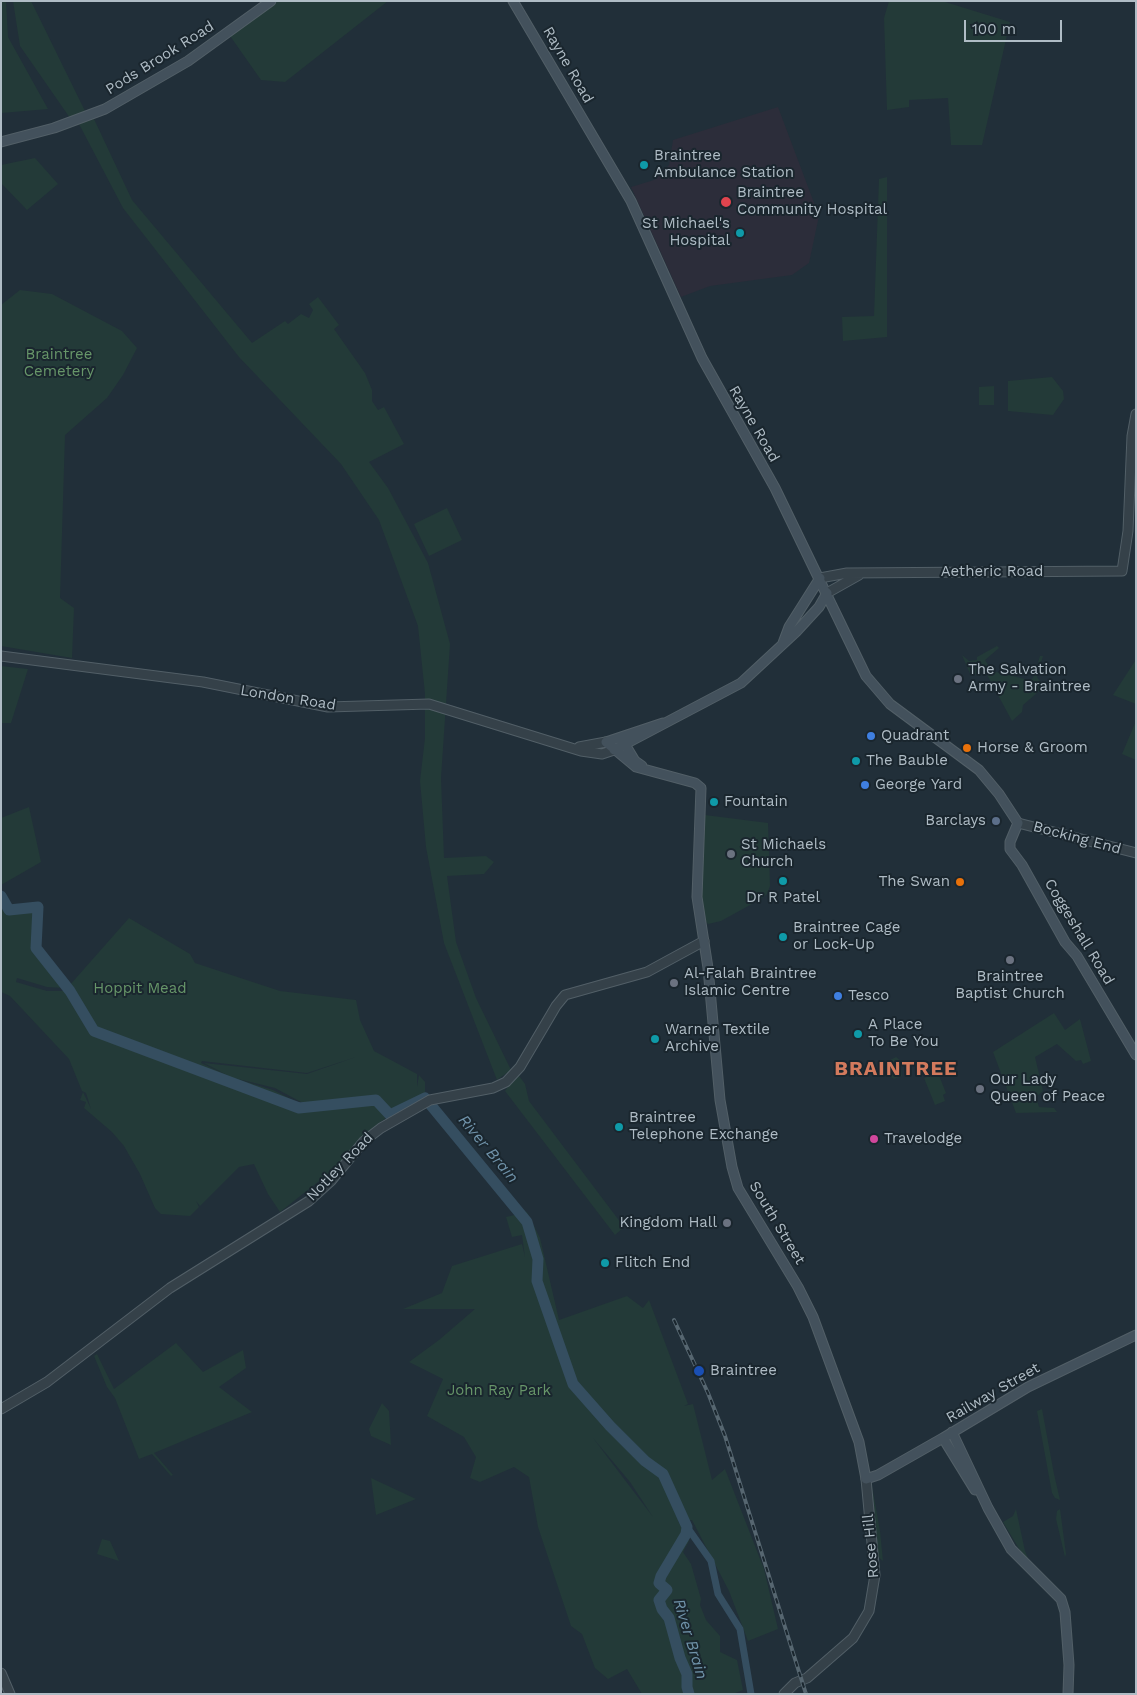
<!DOCTYPE html>
<style>
body{margin:0}
#map{position:relative;width:1137px;height:1695px;overflow:hidden;background:#212f39;font-family:"Work Sans",sans-serif}
canvas{display:block}
.frame{position:absolute;inset:0;border:2px solid #afbcc5;pointer-events:none}
.scale{position:absolute;left:964px;top:20px;width:98px;height:22px;box-sizing:border-box;border:2px solid #afbcc5;border-top:0;padding-left:6px;font-size:15px;line-height:18px;white-space:nowrap;color:#afbcc5;-webkit-text-stroke:4px #1a262e;paint-order:stroke}
</style>
<div id="map">
<canvas width="1137" height="1695"></canvas>
<div class="frame"></div>
<div class="scale">100 m</div>
</div>
<script>
const ctx = document.querySelector('canvas').getContext('2d');
ctx.lineJoin = 'round';
function fillPath(path, color) { ctx.fillStyle = color; ctx.fill(path, 'evenodd'); }
const toPath = rows => new Path2D(rows.map(r => 'M' + r).join(''));
function strokePath(path, color, width, dash) { ctx.strokeStyle = color; ctx.lineWidth = width; ctx.lineCap = dash ? 'butt' : 'round'; ctx.setLineDash(dash || []); ctx.stroke(path); }
function drawText(font, color, halo, rows, align = 'center') {
  ctx.font = font + ' "Work Sans",sans-serif'; ctx.lineWidth = 4; ctx.setLineDash([]); ctx.textBaseline = 'middle'; ctx.strokeStyle = halo; ctx.fillStyle = color; for (const [text, x, y, turn = 0] of rows) {
    ctx.save(); ctx.translate(x, y); ctx.rotate((+turn || 0) * Math.PI / 180); ctx.textAlign = isNaN(turn) ? turn : align; if (halo) ctx.strokeText(text, 0, 0); ctx.fillText(text, 0, 0); ctx.restore();
  }
}
const medical = toPath([
 [778,107,819,216,809,263,792,275,710,286,681,297,631,187,654,180,669,165,673,140]
]);
const green = toPath([
 [1,1,6,1,8,37,48,109,1,113],
 [13,1,31,1,85,111,70,118,20,46],
 [278,1,388,1,285,82,261,80,228,33],
 [889,1,942,1,1010,22,982,145,951,145,948,98,909,100,909,107,887,110,884,18],
 [94,119,132,200,252,343,285,321,288,324,301,314,309,318,313,310,309,304,318,297,339,325,334,329,365,373,372,390,372,401,378,410,384,407,404,444,369,462,388,488,428,563,450,644,441,778,444,858,486,856,494,862,484,874,447,876,456,942,476,998,511,1070,497,1080,444,943,426,847,420,781,425,738,425,694,418,626,379,520,341,464,239,357,123,208,79,124],
 [35,158,58,184,27,210,1,183,1,165],
 [887,177,887,337,843,341,842,317,874,316,879,179],
 [20,290,52,294,122,331,137,348,123,375,107,398,65,435,60,598,74,608,72,658,1,646,1,305],
 [1052,377,1063,391,1064,399,1053,415,1008,411,1008,381],
 [994,386,994,405,979,405,979,387],
 [447,508,462,540,429,556,414,524],
 [997,646,999,648,985,660,992,671,1029,680,1033,678,1040,656,1043,656,1037,677,1044,687,1023,705,1022,712,1012,721,985,671,971,676,962,655,969,661,977,660,977,657],
 [1135,661,1136,661,1136,704,1113,695],
 [1,666,28,669,11,723,1,723],
 [1136,721,1136,760,1122,754],
 [29,807,41,862,1,885,1,818],
 [705,815,768,823,770,886,767,894,761,899,721,921,708,924,704,919,701,890],
 [1,898,9,911,36,909,34,949,64,988,47,987,17,978,16,982,47,991,67,991,92,1033,299,1110,375,1102,387,1117,363,1136,338,1166,280,1212,268,1194,254,1164,239,1167,200,1206,196,1201,199,1207,190,1216,161,1214,155,1208,140,1174,124,1146,112,1132,84,1108,86,1102,80,1100,83,1092,91,1109,86,1093,82,1091,69,1059,10,996,1,992],
 [129,918,190,954,195,963,280,991,356,1000,360,1020,374,1051,417,1074,417,1087,419,1075,425,1082,425,1095,390,1112,376,1099,299,1106,186,1061,94,1031,69,986],
 [356,1057,307,1074,204,1063,229,1076,201,1063,202,1061,307,1073],
 [234,1078,275,1088,301,1102,316,1102,301,1104,273,1090],
 [1054,1013,1065,1030,1080,1019,1091,1061,1083,1064,1081,1060,1076,1061,1057,1044,1035,1057,1043,1091,1036,1097,1039,1107,1054,1108,1057,1112,1016,1113,993,1052],
 [896,1057,906,1065,901,1067,902,1076,894,1079,888,1075,886,1070,888,1061],
 [517,1073,525,1084,529,1101,624,1227,615,1235,505,1091],
 [938,1073,946,1093,943,1095,945,1101,935,1105,924,1078],
 [527,1212,540,1238,559,1320,627,1296,643,1308,649,1300,688,1404,684,1406,693,1404,712,1480,725,1469,764,1569,778,1629,748,1641,729,1591,692,1520,678,1521,689,1541,683,1552,691,1564,701,1599,700,1605,706,1620,720,1636,720,1652,737,1660,743,1690,733,1694,642,1694,627,1669,608,1679,595,1668,582,1634,571,1626,538,1527,529,1477,514,1467,480,1482,470,1478,476,1457,464,1437,427,1416,443,1379,409,1362,439,1340,475,1309,403,1309,442,1293,452,1266,522,1244,525,1257,522,1235,512,1237,506,1217],
 [593,1438,630,1482,653,1517],
 [176,1343,203,1372,243,1350,246,1368,219,1387,252,1412,154,1453,173,1475,171,1476,152,1454,139,1459,115,1398,107,1387,94,1356,97,1354,114,1389],
 [382,1403,389,1411,391,1445,371,1436,369,1429],
 [1042,1409,1054,1474,1060,1500,1055,1498,1052,1493,1037,1411],
 [371,1478,416,1499,376,1515],
 [872,1486,880,1531,883,1561,878,1557],
 [1016,1509,1025,1551,1030,1563,1024,1557,1003,1522,1013,1516],
 [1060,1509,1066,1554,1065,1557,1056,1519,1057,1511],
 [102,1539,110,1541,119,1561,97,1554]
]);
const canal = toPath([
 [687,1527,711,1561,718,1594,740,1629,751,1694]
]);
const river = toPath([
 [1,896,9,910,38,907,36,948,70,991,94,1031,299,1108,376,1100,390,1115,425,1098,527,1222,538,1259,537,1281,573,1384,610,1426,645,1461,663,1474,687,1527,686,1534,661,1576,659,1583,667,1590,659,1600,662,1609,669,1618,680,1658,687,1674,687,1687,689,1694]
]);
const tertiary = toPath([
 [820,578,847,573,1122,571,1128,531,1132,436,1136,414],
 [827,593,859,575],
 [1,656,203,682,328,707,429,704,581,751,602,754,614,750],
 [579,747,606,742],
 [1018,823,1136,853],
 [1,1409,47,1382,170,1288,309,1201,331,1181,364,1141,381,1128,430,1100,493,1088,506,1082,520,1067,556,1006,565,995,647,972,704,941],
 [1,1673,10,1694],
 [784,1694,795,1683,807,1678,853,1638,869,1611,875,1575,866,1479]
]);
const secondary = toPath([
 [513,1,631,201,702,358,775,488,866,676,890,704,979,770,999,794,1018,823,1010,842,1010,849,1022,865,1065,942,1077,956,1136,1055],
 [1,142,54,128,105,109,188,61,271,1],
 [783,643,789,627,820,578],
 [663,723,606,742,636,767,695,783,701,788,697,897,708,968,720,1100,732,1167,738,1188,798,1287,813,1317,859,1442,866,1479,878,1475,943,1438,1028,1387,1136,1335],
 [623,741,635,761,642,766],
 [614,750,741,683,796,632,819,607,827,593],
 [952,1432,988,1508,1011,1549,1061,1599,1065,1612,1069,1665,1068,1694],
 [943,1438,975,1490]
]);
const rail = toPath([
 [674,1320,708,1393,725,1436,806,1694]
]);
const markers = [
 [644,165,5,"#0f9aa8"],
 [726,202,6,"#e0444e"],
 [740,233,5,"#0f9aa8"],
 [958,679,5,"#6b7280"],
 [871,736,5,"#3f7fe0"],
 [967,748,5,"#e8710a"],
 [856,761,5,"#0f9aa8"],
 [865,785,5,"#3f7fe0"],
 [714,802,5,"#0f9aa8"],
 [996,821,5,"#5c6f8a"],
 [731,854,5,"#6b7280"],
 [783,881,5,"#0f9aa8"],
 [960,882,5,"#e8710a"],
 [783,937,5,"#0f9aa8"],
 [1010,960,5,"#6b7280"],
 [674,983,5,"#6b7280"],
 [838,996,5,"#3f7fe0"],
 [858,1034,5,"#0f9aa8"],
 [655,1039,5,"#0f9aa8"],
 [980,1089,5,"#6b7280"],
 [619,1127,5,"#0f9aa8"],
 [874,1139,5,"#d1479c"],
 [727,1223,5,"#6b7280"],
 [605,1263,5,"#0f9aa8"],
 [699,1371,6,"#1a4fb4"]
];
const streetNames = [
 ["Pods Brook Road",160,58,-32],
 ["Rayne Road",568,65,60],
 ["Rayne Road",754,424,60],
 ["Aetheric Road",992,572],
 ["London Road",288,698,9],
 ["Bocking End",1077,838,15],
 ["Coggeshall Road",1079,932,59],
 ["Notley Road",340,1167,-46],
 ["South Street",777,1223,59],
 ["Railway Street",993,1393,-30],
 ["Rose Hill",871,1546,-95]
];
const poiNames = [
 ["Braintree",654,156],
 ["Ambulance Station",654,173],
 ["Braintree",737,193],
 ["Community Hospital",737,210],
 ["St Michael's",730,224,"right"],
 ["Hospital",730,241,"right"],
 ["The Salvation",968,670],
 ["Army - Braintree",968,687],
 ["Quadrant",881,736],
 ["Horse & Groom",977,748],
 ["The Bauble",866,761],
 ["George Yard",875,785],
 ["Fountain",724,802],
 ["Barclays",986,821,"right"],
 ["St Michaels",741,845],
 ["Church",741,862],
 ["The Swan",950,882,"right"],
 ["Dr R Patel",783,898,"center"],
 ["Braintree Cage",793,928],
 ["or Lock-Up",793,945],
 ["Al-Falah Braintree",684,974],
 ["Islamic Centre",684,991],
 ["Braintree",1010,977,"center"],
 ["Baptist Church",1010,994,"center"],
 ["Tesco",848,996],
 ["A Place",868,1025],
 ["To Be You",868,1042],
 ["Warner Textile",665,1030],
 ["Archive",665,1047],
 ["Our Lady",990,1080],
 ["Queen of Peace",990,1097],
 ["Braintree",629,1118],
 ["Telephone Exchange",629,1135],
 ["Travelodge",884,1139],
 ["Kingdom Hall",717,1223,"right"],
 ["Flitch End",615,1263],
 ["Braintree",710,1371]
];
const parkNames = [
 ["Braintree",59,355],
 ["Cemetery",59,372],
 ["Hoppit Mead",140,989],
 ["John Ray Park",499,1391]
];
const waterNames = [
 ["River Brain",488,1149,50],
 ["River Brain",690,1639,73]
];
const districtNames = [
 ["BRAINTREE",896,1069]
];
fillPath(medical, '#2c2d3a');
fillPath(green, '#233a38');
strokePath(canal, '#354e60', 7);
strokePath(river, '#354e60', 11);
strokePath(tertiary, '#525f67', 11);
strokePath(secondary, '#525f67', 11);
strokePath(tertiary, '#354149', 9);
strokePath(secondary, '#43515c', 9);
strokePath(rail, '#566670', 4);
strokePath(rail, '#1a262e', 2, [5.5]);
for (const [x, y, r, color] of markers) { const dot = new Path2D(); dot.arc(x, y, r, 0, 2 * Math.PI); ctx.fillStyle = color; ctx.fill(dot); strokePath(dot, '#1a262e', 2); }
drawText('15px', '#afbcc5', '#1a262e', streetNames);
drawText('15px', '#afbcc5', '#1a262e', poiNames, 'left');
drawText('15px', '#679669', '#1a262e', parkNames);
drawText('italic 16px', '#7093aa', '#1a262e', waterNames);
ctx.letterSpacing = '1px';
drawText('bold 20px', '#d37a5d', '#1a262e', districtNames);
ctx.letterSpacing = '0px';
</script>
